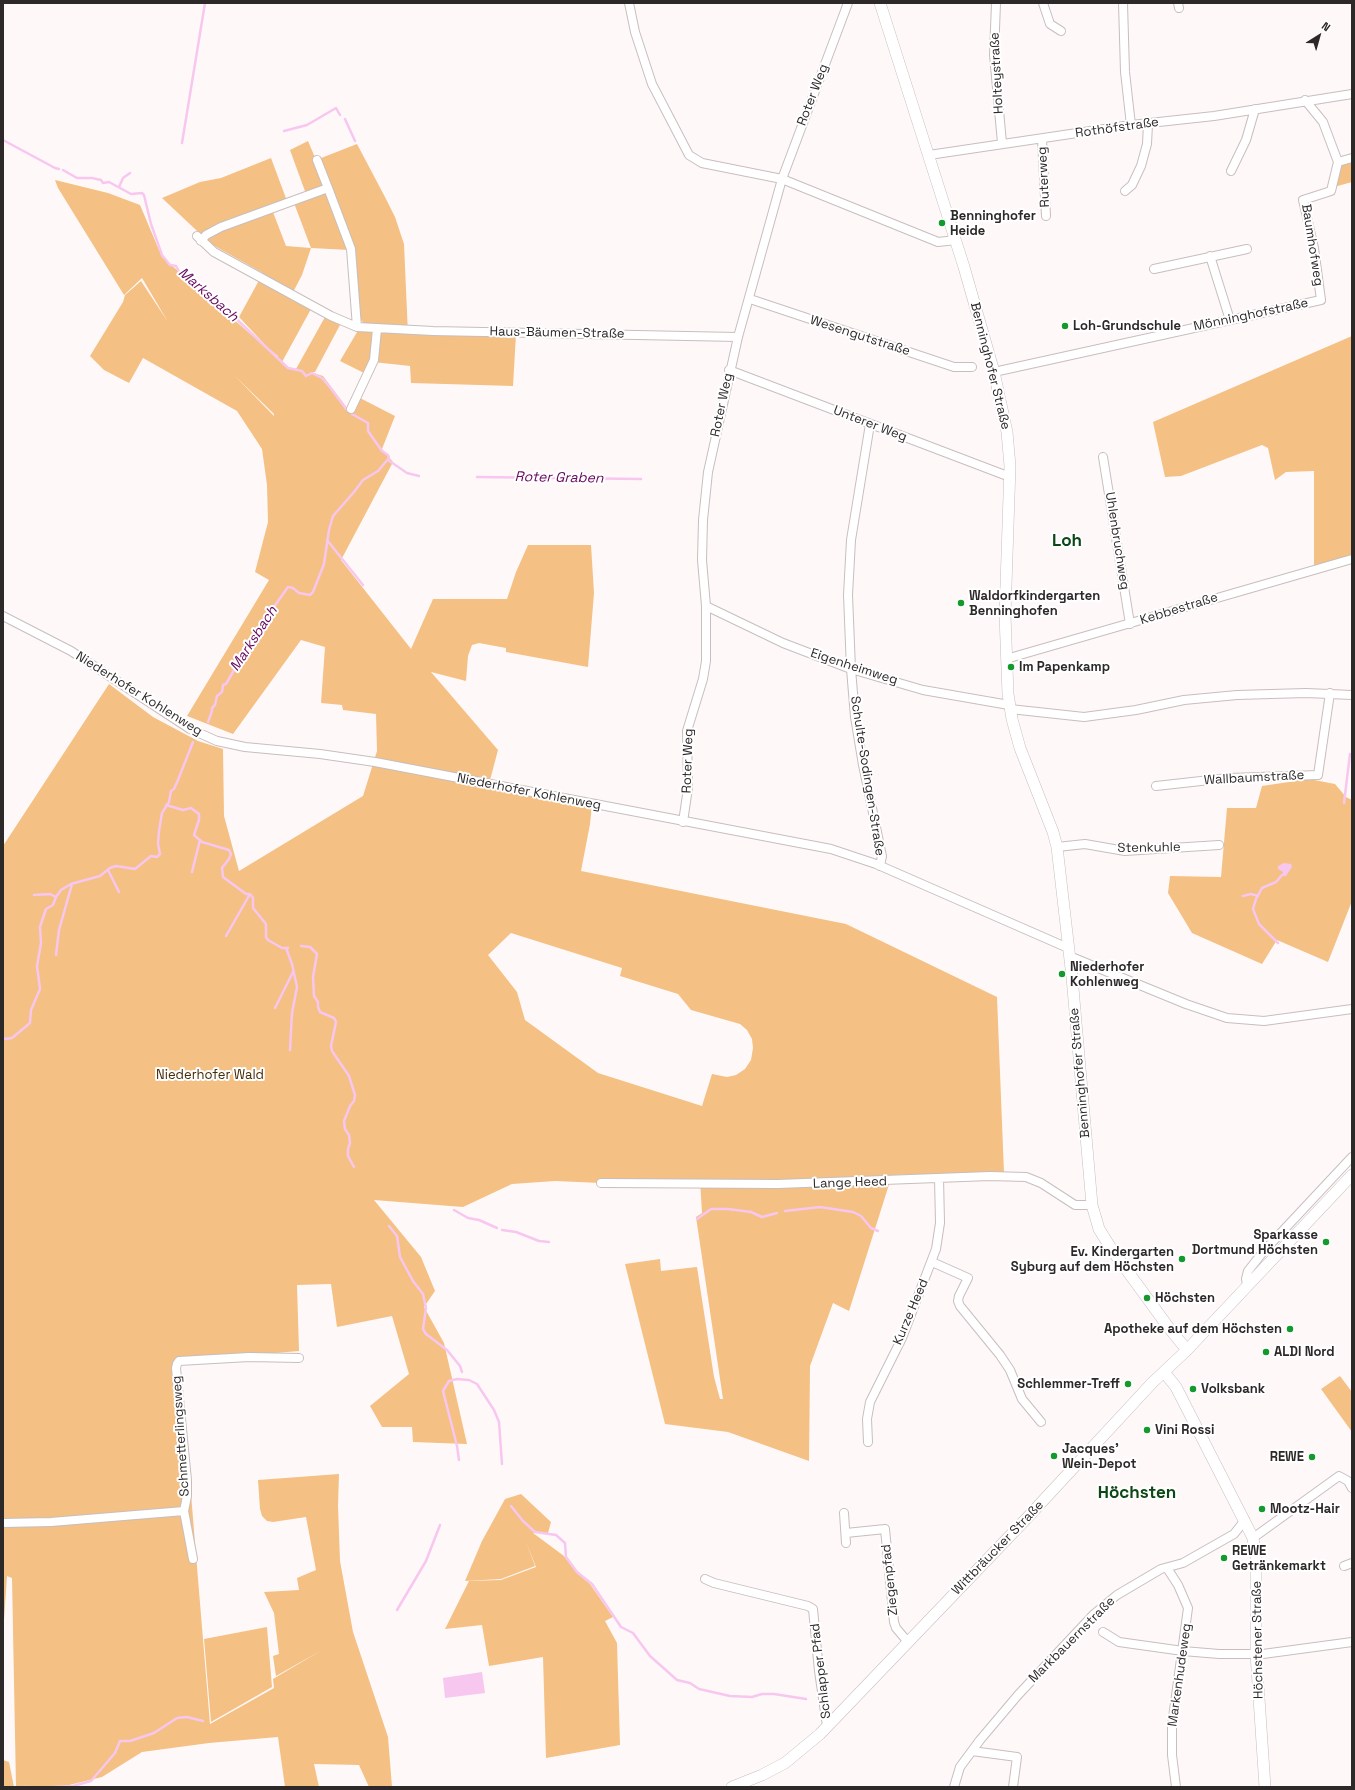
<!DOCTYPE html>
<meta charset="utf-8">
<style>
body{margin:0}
#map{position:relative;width:1355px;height:1790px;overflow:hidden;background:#fff8f8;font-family:"Space Grotesk",sans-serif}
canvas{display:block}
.frame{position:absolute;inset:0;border:4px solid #2e2929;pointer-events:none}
.north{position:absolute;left:1299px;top:16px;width:40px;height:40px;-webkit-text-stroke:3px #fff;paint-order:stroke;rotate:37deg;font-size:11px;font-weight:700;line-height:16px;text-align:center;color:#2e2929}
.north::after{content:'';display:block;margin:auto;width:14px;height:18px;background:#2e2929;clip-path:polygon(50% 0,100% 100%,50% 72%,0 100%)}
</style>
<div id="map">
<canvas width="1355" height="1790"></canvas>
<div class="frame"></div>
<div class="north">N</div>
</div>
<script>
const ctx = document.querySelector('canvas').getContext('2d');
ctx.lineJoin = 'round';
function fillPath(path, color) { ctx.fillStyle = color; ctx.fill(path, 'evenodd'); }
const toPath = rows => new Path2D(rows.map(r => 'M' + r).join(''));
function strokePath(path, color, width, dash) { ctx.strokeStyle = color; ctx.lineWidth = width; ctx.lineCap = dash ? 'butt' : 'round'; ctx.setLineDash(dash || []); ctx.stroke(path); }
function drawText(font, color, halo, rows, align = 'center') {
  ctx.font = font + ' "Space Grotesk",sans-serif'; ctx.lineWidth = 4; ctx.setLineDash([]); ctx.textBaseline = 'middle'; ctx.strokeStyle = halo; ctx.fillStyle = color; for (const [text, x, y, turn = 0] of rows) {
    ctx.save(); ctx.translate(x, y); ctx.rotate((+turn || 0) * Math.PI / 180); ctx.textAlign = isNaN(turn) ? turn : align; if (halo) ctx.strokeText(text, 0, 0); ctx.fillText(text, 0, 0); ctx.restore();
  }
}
const green = toPath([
 [308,141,316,160,357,144,385,197,395,217,404,244,408,334,457,336,458,332,516,334,513,386,411,383,410,366,373,362,366,374,340,361,363,322,358,317,349,250,311,248,302,275,290,298,311,309,282,362,287,367,296,369,325,317,340,325,315,372,310,372,323,376,347,408,360,398,395,416,382,449,393,462,341,560,411,649,433,599,507,599,516,572,528,545,591,545,594,593,588,667,506,652,506,648,479,643,472,645,468,656,466,681,431,672,498,750,489,784,592,805,590,824,581,871,846,924,997,997,1004,1173,892,1175,849,1311,833,1303,810,1366,809,1461,728,1432,665,1424,625,1264,660,1259,661,1271,697,1267,714,1377,720,1399,723,1399,696,1217,702,1213,700,1180,601,1183,555,1181,512,1184,463,1207,374,1200,421,1257,435,1291,424,1307,444,1343,467,1444,413,1442,412,1427,382,1427,370,1406,409,1374,392,1316,337,1327,331,1284,297,1285,299,1351,180,1361,210,1724,274,1688,273,1679,322,1650,276,1676,273,1656,279,1654,274,1613,264,1592,299,1590,297,1578,316,1570,306,1517,273,1522,267,1521,262,1516,260,1509,258,1480,339,1474,338,1506,340,1561,353,1632,388,1737,392,1787,369,1787,359,1765,314,1764,319,1787,285,1787,278,1737,209,1743,142,1752,102,1777,61,1787,16,1787,12,1578,7,1576,3,1635,3,846,109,684,153,717,198,741,223,749,224,816,239,871,363,796,377,751,376,714,343,710,342,705,321,703,325,647,301,640,233,734,187,716,269,580,255,572,268,522,267,485,262,449,237,411,143,358,129,383,104,370,90,356,123,302,125,295,141,281,168,322,142,278,124,295,58,188,55,180,108,193,140,205,162,257,278,358,278,356,269,349,239,317,263,273,211,244,162,198,200,182,221,178,271,158,287,201,271,207,286,246,311,248,294,203,306,194,290,150],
 [177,330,235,376,274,414,273,417,273,415,235,376],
 [511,933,622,968,620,976,678,994,691,1010,740,1024,747,1030,752,1039,753,1048,751,1060,745,1069,736,1075,727,1077,712,1074,702,1106,598,1073,525,1020,517,992,488,955],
 [1352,162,1352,182,1334,187,1339,166],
 [1352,336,1352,556,1314,567,1314,471,1286,472,1275,480,1268,448,1262,445,1181,476,1165,477,1153,422],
 [1309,779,1335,784,1346,797,1352,800,1352,901,1328,962,1277,940,1262,964,1192,933,1168,893,1170,876,1221,877,1227,808,1256,808,1262,786],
 [1340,1376,1352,1392,1352,1432,1321,1389],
 [521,1494,551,1522,548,1533,533,1533,564,1556,576,1572,590,1584,613,1617,605,1621,617,1643,620,1745,546,1758,543,1657,489,1666,482,1625,445,1629,469,1581,501,1580,536,1567,526,1542,535,1566,501,1579,465,1581,482,1541,505,1499],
 [267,1627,272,1687,211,1722,204,1639],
 [3,1760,9,1762,14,1787,3,1787]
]);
const water = toPath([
 [1284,863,1291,864,1292,867,1286,876,1283,876,1282,875,1283,872,1278,869,1278,866],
 [482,1672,485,1693,445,1698,443,1678]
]);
const stream = toPath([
 [345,119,355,141],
 [284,131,307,125,336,108,340,115],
 [3,140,55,168,59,169],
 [182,143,205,3],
 [63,170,77,178,92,178,101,180,103,183,109,182,131,194,142,193,144,195,151,224,162,255,170,265,176,266,181,275,189,279,201,293,229,312,288,368,302,371,306,376,312,373,322,378,329,386,347,410],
 [119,187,123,178,130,173],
 [388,460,407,473,419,476],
 [477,477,641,479],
 [327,540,363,585],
 [208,722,212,711,212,708,215,705,217,696,222,692,223,685,226,684,237,665,244,649,288,587,293,588,299,593,310,595,313,592,324,564,329,530,333,516,354,492,363,480,378,471,389,458,388,455,382,451,368,431,368,423,352,414],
 [1344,803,1350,754],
 [166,805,183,810,191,808,199,814,199,820,194,835,202,842,229,850,231,854,229,859,222,868,223,877,246,894,250,894,253,898,253,908,266,924,266,937,268,940,282,948,288,948],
 [108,870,119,892],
 [192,872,200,840],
 [34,895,50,894,56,897],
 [1243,896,1251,894,1258,896],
 [226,936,250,894],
 [1278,943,1259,924,1253,909,1256,899,1262,888,1276,882,1282,875],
 [301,946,310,947,317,954,313,977,314,996,318,1002,318,1007,320,1012,334,1018,336,1022,331,1046,332,1051,349,1076,355,1095,354,1101,350,1106,344,1121,345,1129,349,1135,350,1143,348,1149,348,1156,354,1167],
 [286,948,292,964,297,987,292,1013,290,1050],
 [56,955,59,930,72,884],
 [275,1008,293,972],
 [3,1038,6,1039,12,1038,30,1023,31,1010,40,989,37,966,41,943,40,927,46,909,53,905,56,897,61,890,71,884,100,876,110,868,116,866,135,869,151,856,157,857,160,854,158,844,159,831,162,813,169,802,171,791,174,789,178,780,193,742],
 [454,1210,468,1218,479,1220,497,1228],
 [785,1211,820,1207,853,1212,861,1216,871,1228,878,1231],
 [697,1219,711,1209,728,1209,751,1212,762,1217,777,1213],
 [389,1226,397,1236,400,1257,413,1281,423,1294,426,1308,423,1329,426,1334,447,1350,460,1366,462,1372],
 [502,1230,516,1232,539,1241,549,1242],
 [459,1460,457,1446,443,1391,449,1381,457,1379,469,1380,477,1384,494,1410,499,1422,502,1464],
 [511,1506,523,1521,535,1532,556,1535,565,1543,566,1557,577,1572,592,1584,621,1627,633,1633,650,1656,677,1680,690,1683,699,1689,730,1696,752,1697,762,1694,774,1694,806,1699],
 [397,1610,426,1561,440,1525],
 [23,1787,28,1787],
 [54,1787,73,1786,91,1781,115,1753,120,1741,130,1741,154,1733,177,1718,187,1717,203,1721]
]);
const street = toPath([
 [629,3,635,32,652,84,689,155,702,163,782,179,938,242,956,240],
 [996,3,994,55,1002,143],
 [1043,3,1050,24,1061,31],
 [1123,3,1125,72,1131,125],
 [1178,3,1179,8],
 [1305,100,1323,122,1338,162],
 [1042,139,1046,216],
 [929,155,1131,125,1214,116,1352,94],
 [317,160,328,188],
 [1338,162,1352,158],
 [1231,171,1246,140,1255,109],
 [1125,191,1132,185,1141,166,1147,144,1148,124],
 [197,236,214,252,331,316,357,327,433,331,738,337],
 [201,241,206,235,221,227,328,188,351,249,357,327],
 [1210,256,1230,320],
 [1154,269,1247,249],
 [750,299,954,367,972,367],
 [729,370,1010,477],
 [994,372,1321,300,1314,248,1303,200,1331,191,1338,162],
 [351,409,374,360,377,329],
 [870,424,851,540,848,595,851,669,855,717,863,765,882,856,880,866],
 [1103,457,1130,624],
 [706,606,783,643,851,669,923,690,1009,705],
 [3,616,71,651,190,729,217,741,245,747,320,754,375,762,831,849,876,864,1068,948],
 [1006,659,1352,559],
 [1010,709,1084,717,1136,710,1184,700,1237,695,1306,693,1352,695],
 [1156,786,1228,778,1318,775,1330,693],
 [683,822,688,788,687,731,703,679,706,661,706,606,702,560,703,520,708,472,738,337,782,179,848,3],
 [1057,847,1085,844,1125,851,1219,845],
 [1069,956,1186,1004,1227,1018,1264,1021,1352,1009],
 [601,1183,778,1184,990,1176,1026,1177,1041,1183,1075,1205,1092,1205],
 [932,1262,968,1278,959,1296,958,1301,960,1306,1000,1355,1010,1370,1022,1399,1041,1422],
 [1247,1285,1246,1279,1248,1271,1263,1252,1352,1157],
 [868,1442,867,1419,870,1402,902,1338,936,1249,940,1223,939,1178],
 [844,1513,846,1543],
 [3,1523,51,1522,184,1511],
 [846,1533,885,1529,894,1622,896,1628,908,1642],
 [1253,1538,1339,1476,1348,1481,1352,1488],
 [193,1559,184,1511,187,1496,187,1480,176,1368,177,1364,179,1361,249,1357,299,1358],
 [1344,1566,1352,1563],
 [1167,1568,1178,1585,1188,1608,1172,1725,1172,1755,1176,1787],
 [705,1579,714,1583,808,1606,813,1609,819,1671,827,1726],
 [1103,1632,1119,1642,1183,1651,1219,1654,1263,1654,1352,1642],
 [972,1751,1017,1757,1013,1787],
 [954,1787,960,1767,980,1740,1018,1695,1094,1614,1117,1595,1161,1569,1183,1563,1234,1534,1245,1520]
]);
const secondary = toPath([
 [880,3,964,267,994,372,1007,432,1010,466,1005,615,1008,694,1012,719,1020,748,1053,832,1057,847,1072,977,1092,1205,1099,1229,1112,1250,1169,1328,1187,1350],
 [1164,1372,1176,1387,1253,1538,1256,1558,1256,1654,1265,1787],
 [732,1787,762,1775,785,1763,820,1734,1027,1518,1152,1383,1187,1350,1352,1175]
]);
const markers = [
 [942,223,4,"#14992e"],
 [1065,326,4,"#14992e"],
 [961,603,4,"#14992e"],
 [1011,667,4,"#14992e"],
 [1062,974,4,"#14992e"],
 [1326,1242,4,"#14992e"],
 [1182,1259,4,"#14992e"],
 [1147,1298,4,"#14992e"],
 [1290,1329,4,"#14992e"],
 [1266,1352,4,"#14992e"],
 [1128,1384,4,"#14992e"],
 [1193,1389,4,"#14992e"],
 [1147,1430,4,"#14992e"],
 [1054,1456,4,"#14992e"],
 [1312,1457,4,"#14992e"],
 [1262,1509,4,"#14992e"],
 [1224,1558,4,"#14992e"]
];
const streetNames = [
 ["Holteystraße",997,73,-93],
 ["Roter Weg",813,95,-69],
 ["Rothöfstraße",1117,128,-8],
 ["Ruterweg",1044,177,-93],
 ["Baumhofweg",1312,245,81],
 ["Mönninghofstraße",1251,315,-12],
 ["Haus-Bäumen-Straße",557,333,1],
 ["Wesengutstraße",860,336,18],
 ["Benninghofer Straße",990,366,76],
 ["Roter Weg",722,405,-78],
 ["Unterer Weg",870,424,21],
 ["Uhlenbruchweg",1117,541,81],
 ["Kebbestraße",1179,609,-17],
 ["Eigenheimweg",854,667,18],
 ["Niederhofer Kohlenweg",139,694,32],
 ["Roter Weg",688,761,-88],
 ["Schulte-Sodingen-Straße",867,776,81],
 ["Wallbaumstraße",1254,778,-3],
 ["Niederhofer Kohlenweg",529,792,11],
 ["Stenkuhle",1149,848,-1],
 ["Benninghofer Straße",1080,1073,-95],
 ["Lange Heed",850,1183,-2],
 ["Kurze Heed",911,1312,-67],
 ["Schmetterlingsweg",181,1436,-94],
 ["Wittbräucker Straße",998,1548,-46],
 ["Ziegenpfad",890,1580,-96],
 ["Markbauernstraße",1072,1640,-45],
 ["Höchstener Straße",1258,1640,-91],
 ["Schlapper Pfad",821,1671,-97],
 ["Markenhudeweg",1180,1675,-82]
];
const poiNames = [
 ["Benninghofer",950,216],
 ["Heide",950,231],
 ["Loh-Grundschule",1073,326],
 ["Waldorfkindergarten",969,596],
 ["Benninghofen",969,611],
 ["Im Papenkamp",1019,667],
 ["Niederhofer",1070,967],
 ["Kohlenweg",1070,982],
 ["Sparkasse",1318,1235,"right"],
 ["Dortmund Höchsten",1318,1250,"right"],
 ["Ev. Kindergarten",1174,1252,"right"],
 ["Syburg auf dem Höchsten",1174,1267,"right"],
 ["Höchsten",1155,1298],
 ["Apotheke auf dem Höchsten",1282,1329,"right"],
 ["ALDI Nord",1274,1352],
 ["Schlemmer-Treff",1120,1384,"right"],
 ["Volksbank",1201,1389],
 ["Vini Rossi",1155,1430],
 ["Jacques’",1062,1449],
 ["Wein-Depot",1062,1464],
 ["REWE",1304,1457,"right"],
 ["Mootz-Hair",1270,1509],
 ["REWE",1232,1551],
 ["Getränkemarkt",1232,1566]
];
const parkNames = [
 ["Niederhofer Wald",210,1075]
];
const waterNames = [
 ["Marksbach",208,295,41],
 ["Roter Graben",559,478,1],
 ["Marksbach",254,639,-57]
];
const districtNames = [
 ["Loh",1067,541],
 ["Höchsten",1137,1493]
];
fillPath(green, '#f4c083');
fillPath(water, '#f7c7ef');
strokePath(stream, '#f7c7ef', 2.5);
strokePath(street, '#c8bebd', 10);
strokePath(secondary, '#c8bebd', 12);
strokePath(street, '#fff', 8);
strokePath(secondary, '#fff', 11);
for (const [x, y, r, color] of markers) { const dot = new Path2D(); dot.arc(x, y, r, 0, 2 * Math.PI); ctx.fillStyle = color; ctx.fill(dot); strokePath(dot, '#fff', 1.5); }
drawText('13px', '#2e2929', '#fff', streetNames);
drawText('bold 13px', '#2e2929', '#fff', poiNames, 'left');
drawText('13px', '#442a05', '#fff', parkNames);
drawText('italic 14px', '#66075f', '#fff', waterNames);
drawText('bold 17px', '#0c4815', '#fff', districtNames);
</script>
